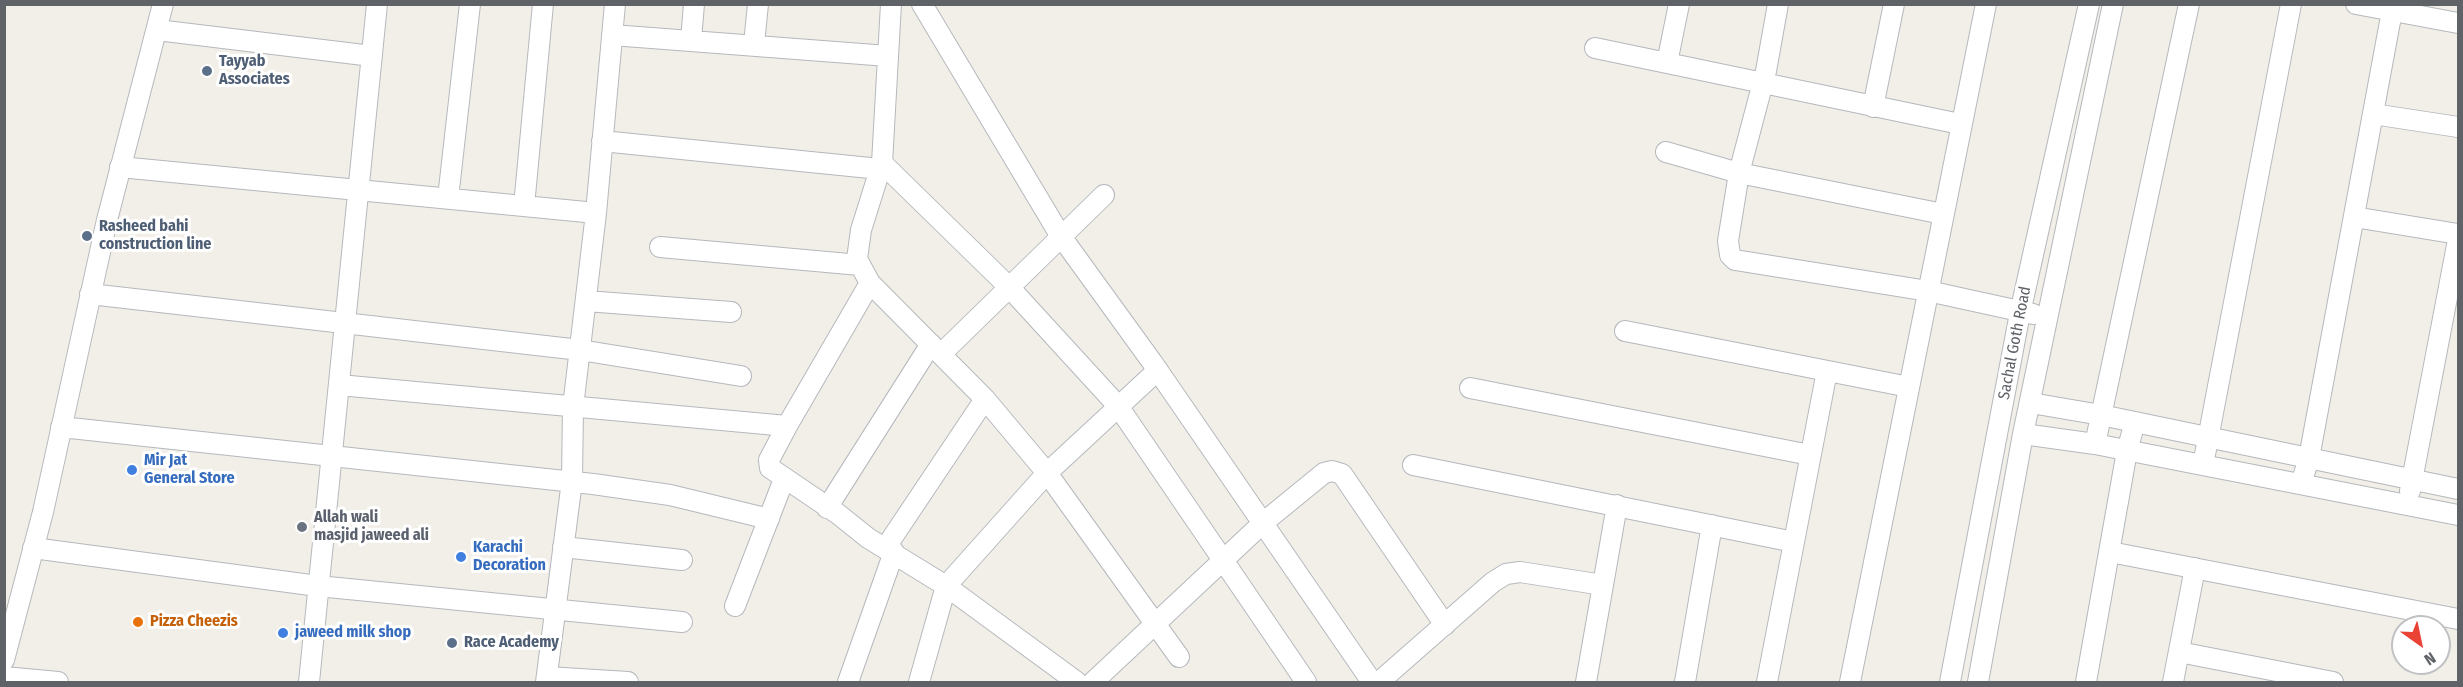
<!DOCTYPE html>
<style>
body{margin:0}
#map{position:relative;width:2463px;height:687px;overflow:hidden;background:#f1efe8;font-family:"Fira Sans Condensed",sans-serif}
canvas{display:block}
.frame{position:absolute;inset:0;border:6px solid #5f6368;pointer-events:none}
.north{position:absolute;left:2391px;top:615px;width:60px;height:60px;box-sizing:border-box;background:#fff;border:2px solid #bfc1c3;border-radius:50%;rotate:147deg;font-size:16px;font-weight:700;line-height:24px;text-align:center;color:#5f6368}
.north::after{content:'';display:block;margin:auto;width:21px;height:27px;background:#ea4335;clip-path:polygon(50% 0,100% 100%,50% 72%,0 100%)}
</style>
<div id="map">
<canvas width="2463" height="687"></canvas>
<div class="frame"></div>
<div class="north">N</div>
</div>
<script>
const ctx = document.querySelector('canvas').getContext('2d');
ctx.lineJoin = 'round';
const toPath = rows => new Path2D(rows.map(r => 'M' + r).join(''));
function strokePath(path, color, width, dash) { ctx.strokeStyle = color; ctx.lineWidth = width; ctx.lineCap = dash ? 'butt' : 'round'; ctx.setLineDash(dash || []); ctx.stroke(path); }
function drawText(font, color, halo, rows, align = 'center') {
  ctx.font = font + ' "Fira Sans Condensed",sans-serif'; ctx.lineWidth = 6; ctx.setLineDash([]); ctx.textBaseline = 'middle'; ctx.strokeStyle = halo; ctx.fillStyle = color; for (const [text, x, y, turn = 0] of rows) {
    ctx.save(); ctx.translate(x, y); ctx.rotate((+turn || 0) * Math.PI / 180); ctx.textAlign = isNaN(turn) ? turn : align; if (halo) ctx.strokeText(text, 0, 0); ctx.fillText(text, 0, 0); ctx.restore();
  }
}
const minor = toPath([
 [891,4,882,163,861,230,857,259,870,283,985,399,1047,473,1179,657],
 [922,4,1060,235,1152,362,1372,682],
 [1778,4,1766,71,1739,173,1728,241,1730,255,1735,260,1928,291,2033,314],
 [2356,4,2458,23],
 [157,30,372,56],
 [612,35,888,56],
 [691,40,694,4],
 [754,44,758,4],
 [1595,48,1960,124],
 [1667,63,1679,4],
 [1873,107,1894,4],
 [2373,114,2458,127],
 [602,141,880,169],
 [1666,152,1739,173,1943,214],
 [882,163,1009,287,1118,406,1306,682],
 [120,167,596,213],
 [448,198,470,4],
 [524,206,543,4],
 [2354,217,2458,234],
 [660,247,860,265],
 [870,283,787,426,769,460,770,468,838,514,868,538,946,586,1077,682],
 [90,294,580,350,741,376],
 [586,301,731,312],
 [1625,331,1909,387],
 [941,354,1104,195],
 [339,385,787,426],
 [1470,388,1810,455],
 [2031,403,2101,415,2458,489],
 [61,427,593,484,670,495,769,519],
 [2023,434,2095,444,2458,515],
 [2095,444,2189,4],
 [1413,465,1794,542],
 [2203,465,2291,4],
 [2301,484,2309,458,2392,11],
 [2410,491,2458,240],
 [827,508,931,344],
 [563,547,682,560],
 [886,547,985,399],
 [33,548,318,586,682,622],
 [2110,552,2458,619],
 [735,606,784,479],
 [2179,652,2333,682],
 [4,660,43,512,107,220,163,4],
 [4,677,58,682],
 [547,677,628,682],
 [309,682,377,4],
 [546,682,572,481,573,407,596,213,615,4],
 [848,682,894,552],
 [919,682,946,586,1047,473,1158,370],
 [1093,682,1264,522,1324,473,1332,471,1342,474,1445,625],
 [1379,682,1493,582,1506,574,1520,572,1603,585],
 [1586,682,1617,505],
 [1685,682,1712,525],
 [1767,682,1827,371],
 [1850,682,1986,4],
 [1950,682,2020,313,2089,4],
 [1978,682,2023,434,2113,4],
 [2086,682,2127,451,2135,422],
 [2173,682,2195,568]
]);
const markers = [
 [207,71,6,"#5c6f8a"],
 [87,236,6,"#5c6f8a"],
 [132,470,6,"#3f7fe0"],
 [302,527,6,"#6b7280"],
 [461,557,6,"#3f7fe0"],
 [138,622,6,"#e8710a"],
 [283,633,6,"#3f7fe0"],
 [452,643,6,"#5c6f8a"]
];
const serviceNames = [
 ["Tayyab",219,62],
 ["Associates",219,80],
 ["Rasheed bahi",99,227],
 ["construction line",99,245],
 ["Race Academy",464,643]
];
const streetNames = [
 ["Sachal Goth Road",2015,343,-79]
];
const shopNames = [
 ["Mir Jat",144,461],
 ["General Store",144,479],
 ["Karachi",473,548],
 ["Decoration",473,566],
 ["jaweed milk shop",295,633]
];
const worshipNames = [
 ["Allah wali",314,518],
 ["masjid jaweed ali",314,536]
];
const foodNames = [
 ["Pizza Cheezis",150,622]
];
strokePath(minor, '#b5b8bc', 22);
strokePath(minor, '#fff', 20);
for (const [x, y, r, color] of markers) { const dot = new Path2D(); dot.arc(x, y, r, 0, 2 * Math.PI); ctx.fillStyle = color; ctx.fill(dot); strokePath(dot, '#fff', 2); }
drawText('bold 16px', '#4e5e75', '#fff', serviceNames, 'left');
drawText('16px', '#5f6368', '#fff', streetNames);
drawText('bold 16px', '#366cbe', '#fff', shopNames, 'left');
drawText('bold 16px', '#5b616d', '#fff', worshipNames, 'left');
drawText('bold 16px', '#c56008', '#fff', foodNames, 'left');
</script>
